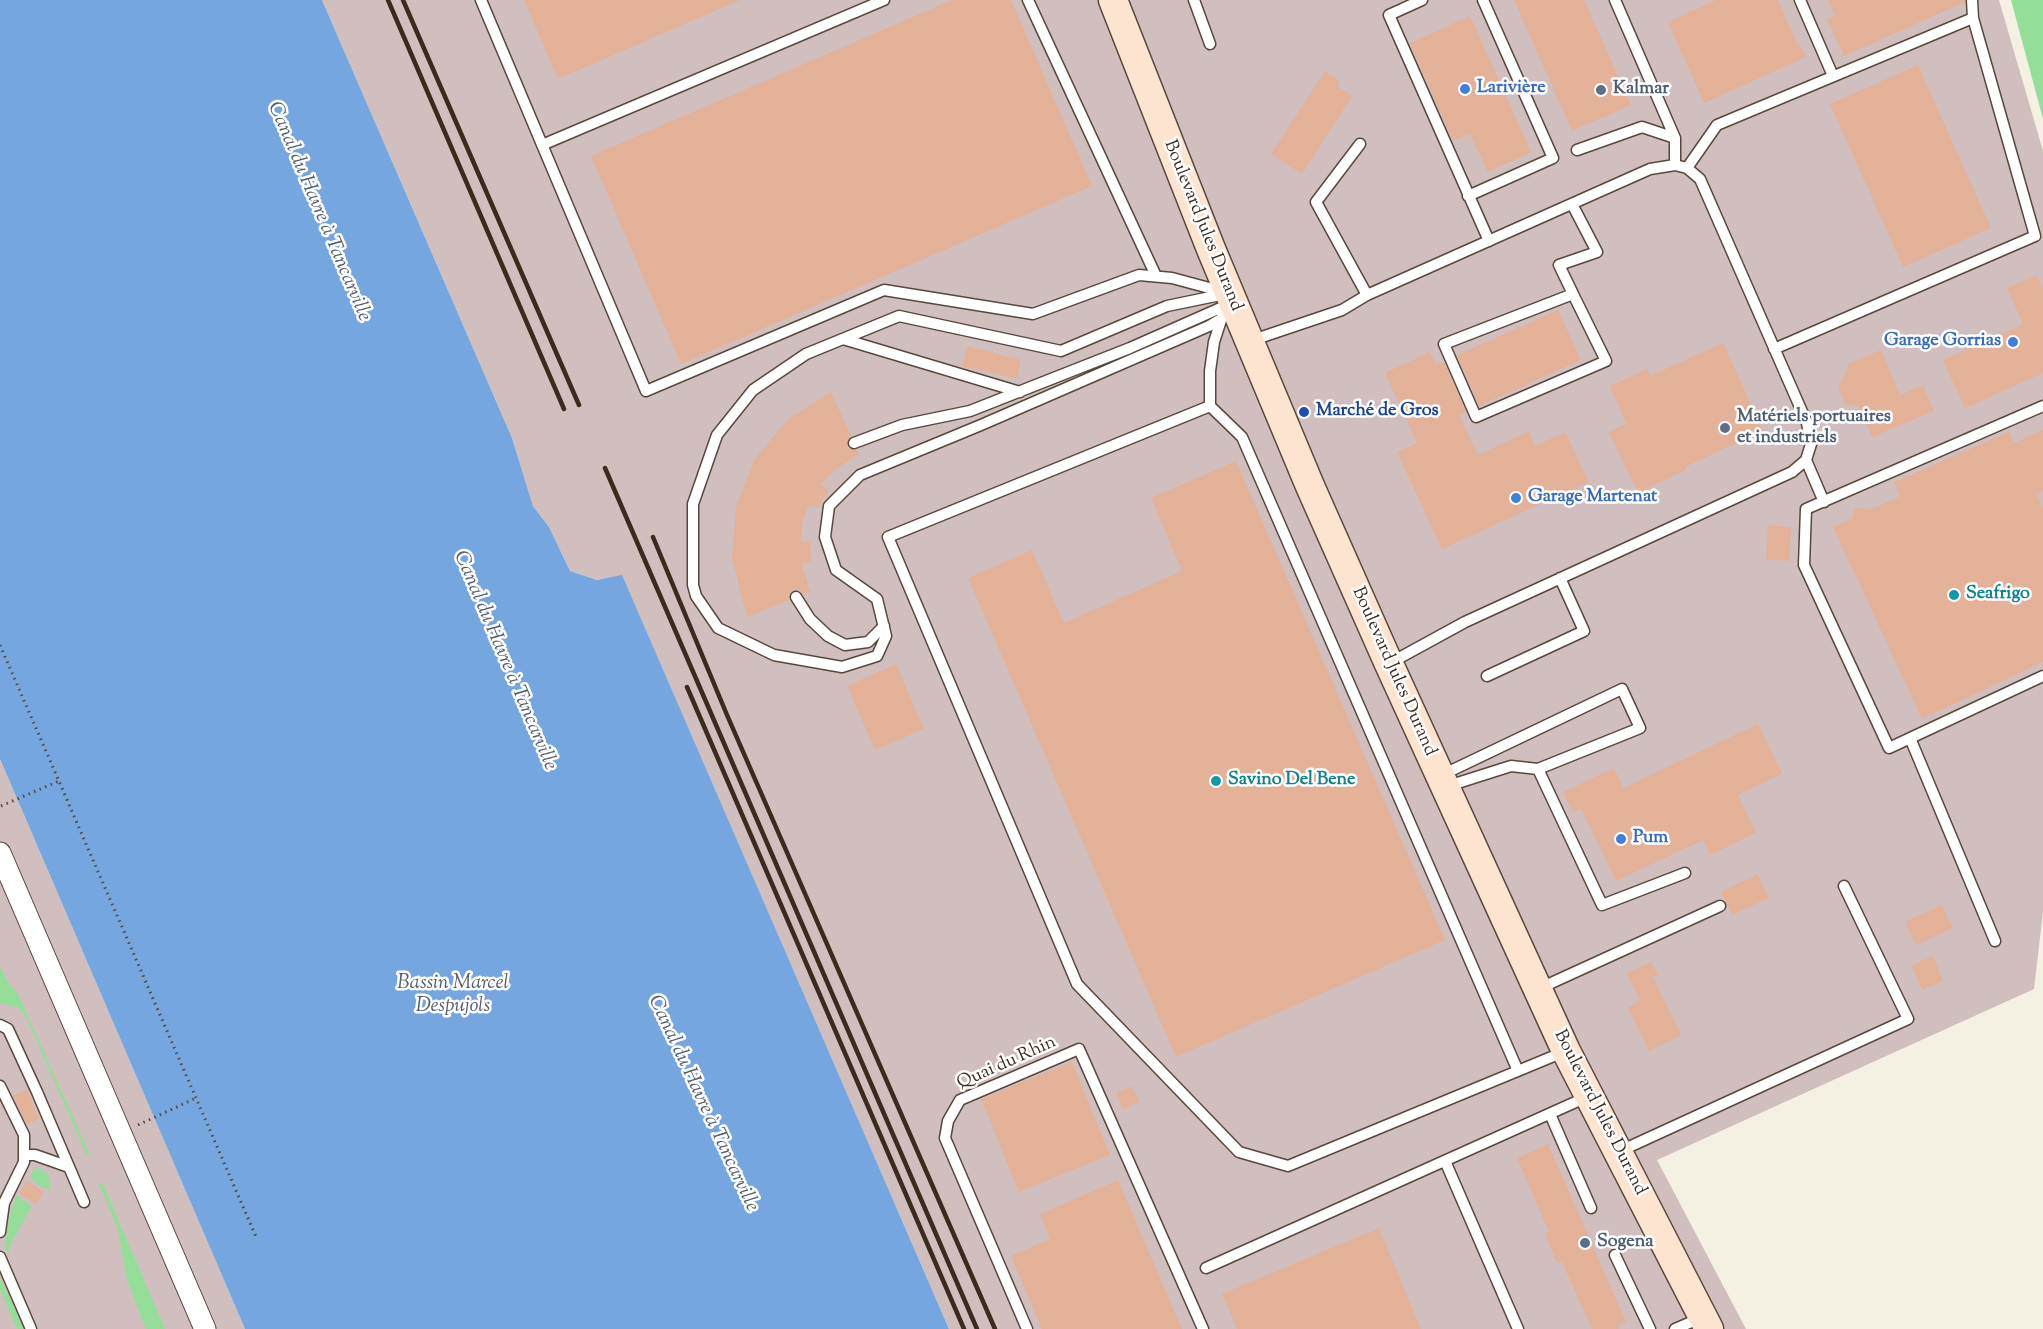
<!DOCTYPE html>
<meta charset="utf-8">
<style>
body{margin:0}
canvas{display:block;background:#f4f1e2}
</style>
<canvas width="2043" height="1329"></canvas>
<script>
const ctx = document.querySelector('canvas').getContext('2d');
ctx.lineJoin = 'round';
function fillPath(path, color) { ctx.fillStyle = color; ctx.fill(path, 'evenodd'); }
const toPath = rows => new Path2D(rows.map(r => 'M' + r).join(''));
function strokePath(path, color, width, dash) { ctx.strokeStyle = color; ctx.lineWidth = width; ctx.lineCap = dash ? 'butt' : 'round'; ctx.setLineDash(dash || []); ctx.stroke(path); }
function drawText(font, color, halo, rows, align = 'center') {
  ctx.font = font + ' "Sorts Mill Goudy",serif'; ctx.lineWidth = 5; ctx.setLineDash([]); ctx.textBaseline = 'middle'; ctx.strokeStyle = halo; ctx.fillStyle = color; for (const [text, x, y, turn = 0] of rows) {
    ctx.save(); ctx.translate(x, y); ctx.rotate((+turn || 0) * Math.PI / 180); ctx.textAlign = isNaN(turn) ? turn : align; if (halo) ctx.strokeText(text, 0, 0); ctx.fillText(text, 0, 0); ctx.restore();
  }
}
const industrial = toPath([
 [322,0,1999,0,2043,151,2043,912,2034,989,1657,1160,1746,1329,949,1329,622,576,597,580,570,571,549,527,533,506,512,438],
 [0,759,245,1329,0,1329]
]);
const green = toPath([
 [2011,0,2043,0,2043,119],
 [0,967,8,983,18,994,89,1153,87,1156,27,1019,19,1008,0,1003],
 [35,1168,43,1169,50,1179,49,1189,43,1188,32,1180,31,1173],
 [99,1184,103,1184,165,1329,146,1329,127,1280,118,1229],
 [16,1195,32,1206,10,1245,8,1255,5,1247,8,1223],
 [0,1277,24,1329,17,1329,0,1290]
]);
const water = toPath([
 [0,0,322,0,512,438,533,506,549,527,570,571,597,580,622,575,949,1329,245,1329,0,759]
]);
const building = toPath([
 [524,0,740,0,558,79],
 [952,0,1011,0,1092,186,681,364,591,156],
 [1514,0,1584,0,1631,105,1572,131],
 [1716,0,1778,0,1798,46,1800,45,1806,57,1704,103,1668,22],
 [1828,0,1965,0,1965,2,1844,56,1827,19,1835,15],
 [1470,16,1531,152,1488,172,1470,134,1453,141,1410,43],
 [1918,65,1991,228,1903,267,1830,104],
 [1325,71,1340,81,1337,86,1352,96,1302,174,1271,154],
 [2037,275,2043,289,2043,373,1965,408,1943,360,2023,324,2007,288],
 [1558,310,1581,360,1479,406,1457,355],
 [1723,343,1763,431,1685,467,1686,470,1638,493,1609,432,1626,424,1610,386,1647,369,1650,376],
 [967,346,1021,360,1017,379,962,366],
 [1881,350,1900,395,1923,385,1934,411,1872,437,1858,406,1845,404,1838,387,1850,363],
 [1430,352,1436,365,1444,362,1466,412,1459,415,1478,455,1529,431,1535,446,1565,432,1589,482,1442,549,1397,452,1417,443,1385,373],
 [831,392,851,436,847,441,847,446,852,450,857,450,859,454,833,471,821,485,828,491,818,508,809,505,802,522,801,541,810,542,811,562,802,564,810,592,803,594,799,590,793,590,789,594,789,600,747,617,732,558,736,507,755,459,788,419],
 [2043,430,2043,491,2036,494,2043,510,2043,662,1922,719,1833,527,1853,518,1853,508,1872,509,1900,496,1894,482,2009,432,2014,443],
 [1236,461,1445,940,1176,1057,968,578,1032,550,1064,623,1182,571,1151,498],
 [1768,525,1791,527,1789,561,1766,559],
 [896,664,924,729,875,750,847,686],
 [1758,724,1782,774,1738,795,1756,833,1710,855,1703,840,1616,881,1581,808,1573,812,1563,792,1614,768,1623,788],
 [1758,874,1769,898,1732,915,1721,892],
 [1942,905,1953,928,1916,945,1905,922],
 [1933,956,1943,981,1922,990,1912,965],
 [1651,962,1658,975,1653,977,1681,1035,1649,1051,1628,1007,1640,1001,1627,973],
 [1072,1062,1110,1155,1019,1192,981,1099],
 [1132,1086,1139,1102,1123,1109,1116,1093],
 [27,1090,39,1119,27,1124,13,1096],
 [1548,1144,1626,1322,1618,1325,1619,1329,1592,1329,1562,1262,1557,1263,1545,1234,1549,1232,1517,1158],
 [1118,1180,1182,1329,1042,1329,1011,1256,1050,1239,1040,1214],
 [27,1181,44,1192,36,1204,19,1193],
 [1379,1228,1421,1329,1237,1329,1222,1294]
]);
const path = toPath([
 [0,645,257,1239],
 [1,806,59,781],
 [138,1125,196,1098]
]);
const lane = toPath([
 [481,0,646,391,884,290,1033,314,1139,275,1172,278,1224,292],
 [1028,0,1156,276],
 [1194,0,1210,44],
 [1422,0,1389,15,1489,241],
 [1615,0,1675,138,1675,165],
 [1800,0,1833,76],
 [1972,0,1973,18],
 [1360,144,1316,202,1367,295],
 [542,145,884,0],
 [1577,150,1642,127,1675,138],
 [1687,168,1717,125,1973,18,2035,236,1774,349],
 [1468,196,1553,158,1483,0],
 [1572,204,1597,252,1559,265,1573,294,1444,344,1476,417,1606,361,1573,294],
 [1222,317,1214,342,1210,371,1210,406,888,537,1077,984,1239,1152,1288,1166,1566,1051],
 [1221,319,1209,326,981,425,860,475,829,506,825,537,836,570,877,599,886,636,877,656,842,667,774,655,718,628,696,596,693,585,693,504,717,435,753,390,806,354,899,316,1061,351,1167,306,1230,293],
 [843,339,1020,392],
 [1250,341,1342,310,1367,295,1650,169,1675,165,1687,168,1700,179,1807,423,1811,444,1806,460,1792,472,1465,622,1390,663],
 [1210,406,1242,437,1518,1071],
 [2043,406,1806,509,1804,565,1889,748,2043,676],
 [854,443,902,425,970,411,1130,348,1225,306],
 [1806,460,1824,502],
 [796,597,810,619,828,636,845,645,868,642,884,626],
 [1487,676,1584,631,1560,578],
 [1910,738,1995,941],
 [1538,769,1602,905,1685,873],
 [1442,775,1622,689,1640,728,1538,769,1511,766,1445,787],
 [1538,989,1720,906],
 [0,1025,8,1029,37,1092,84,1202],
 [0,1086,24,1135,24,1162,4,1203,0,1232],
 [1550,1114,1591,1208],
 [1618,1152,1908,1019,1844,886],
 [24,1155,35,1155,69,1167],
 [1445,1161,1518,1329],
 [1615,1255,1650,1329],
 [0,1257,31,1329],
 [1206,1268,1589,1096],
 [1027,1329,945,1138,948,1121,960,1100,1079,1049,1203,1329],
 [1675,1329,1703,1317]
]);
const street = toPath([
 [0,853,205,1329]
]);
const secondary = toPath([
 [1113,0,1211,249,1310,486,1389,664,1566,1051,1709,1329]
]);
const rail = toPath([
 [388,0,564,409],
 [403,0,579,405],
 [605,468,977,1329],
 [653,537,727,715,995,1329],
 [687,687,964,1329]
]);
const markers = [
 [1465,89,6,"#3f7fe0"],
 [1601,90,6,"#5c6f8a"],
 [2013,342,6,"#3f7fe0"],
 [1304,412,6,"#1a4fb4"],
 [1725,428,6,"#5c6f8a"],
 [1516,498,6,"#3f7fe0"],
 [1954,595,6,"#0f9aa8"],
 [1216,781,6,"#0f9aa8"],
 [1621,839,6,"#3f7fe0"],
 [1585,1243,6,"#5c6f8a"]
];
const shopNames = [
 ["Larivière",1477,89],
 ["Garage Gorrias",2001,342,"right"],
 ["Garage Martenat",1528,498],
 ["Pum",1633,839]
];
const serviceNames = [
 ["Kalmar",1613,90],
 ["Matériels portuaires",1737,418],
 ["et industriels",1737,439],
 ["Sogena",1597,1243]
];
const streetNames = [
 ["Boulevard Jules Durand",1202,226,68],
 ["Boulevard Jules Durand",1393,672,66],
 ["Quai du Rhin",1007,1064,-24],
 ["Boulevard Jules Durand",1599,1113,63]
];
const transitNames = [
 ["Marché de Gros",1316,412]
];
const cultureNames = [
 ["Seafrigo",1966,595],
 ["Savino Del Bene",1228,781]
];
const waterNames = [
 ["Canal du Havre à Tancarville",318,212,67],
 ["Canal du Havre à Tancarville",504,661,67],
 ["Bassin Marcel",453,985],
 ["Despujols",453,1008],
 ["Canal du Havre à Tancarville",702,1104,65]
];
fillPath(industrial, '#d1bfbf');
fillPath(green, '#95de9a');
fillPath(water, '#75a6e0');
fillPath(building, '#e4b199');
strokePath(lane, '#57483b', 13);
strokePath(street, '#57483b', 23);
strokePath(secondary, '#57483b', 31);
strokePath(path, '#57483b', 3, [1.5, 4.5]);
strokePath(lane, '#fff', 10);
strokePath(street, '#fff', 21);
strokePath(secondary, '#fde4d1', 28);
strokePath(rail, '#3b2a1e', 4.5);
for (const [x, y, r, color] of markers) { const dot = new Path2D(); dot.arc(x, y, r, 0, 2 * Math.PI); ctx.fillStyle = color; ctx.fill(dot); strokePath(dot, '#fff', 2); }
drawText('bold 18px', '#366cbe', '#fff', shopNames, 'left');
drawText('bold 18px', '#4e5e75', '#fff', serviceNames, 'left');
drawText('18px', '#3b2a1e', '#fff', streetNames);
drawText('bold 18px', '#164399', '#fff', transitNames, 'left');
drawText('bold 18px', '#0d838f', '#fff', cultureNames, 'left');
drawText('italic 20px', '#525c6c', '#fff', waterNames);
</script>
